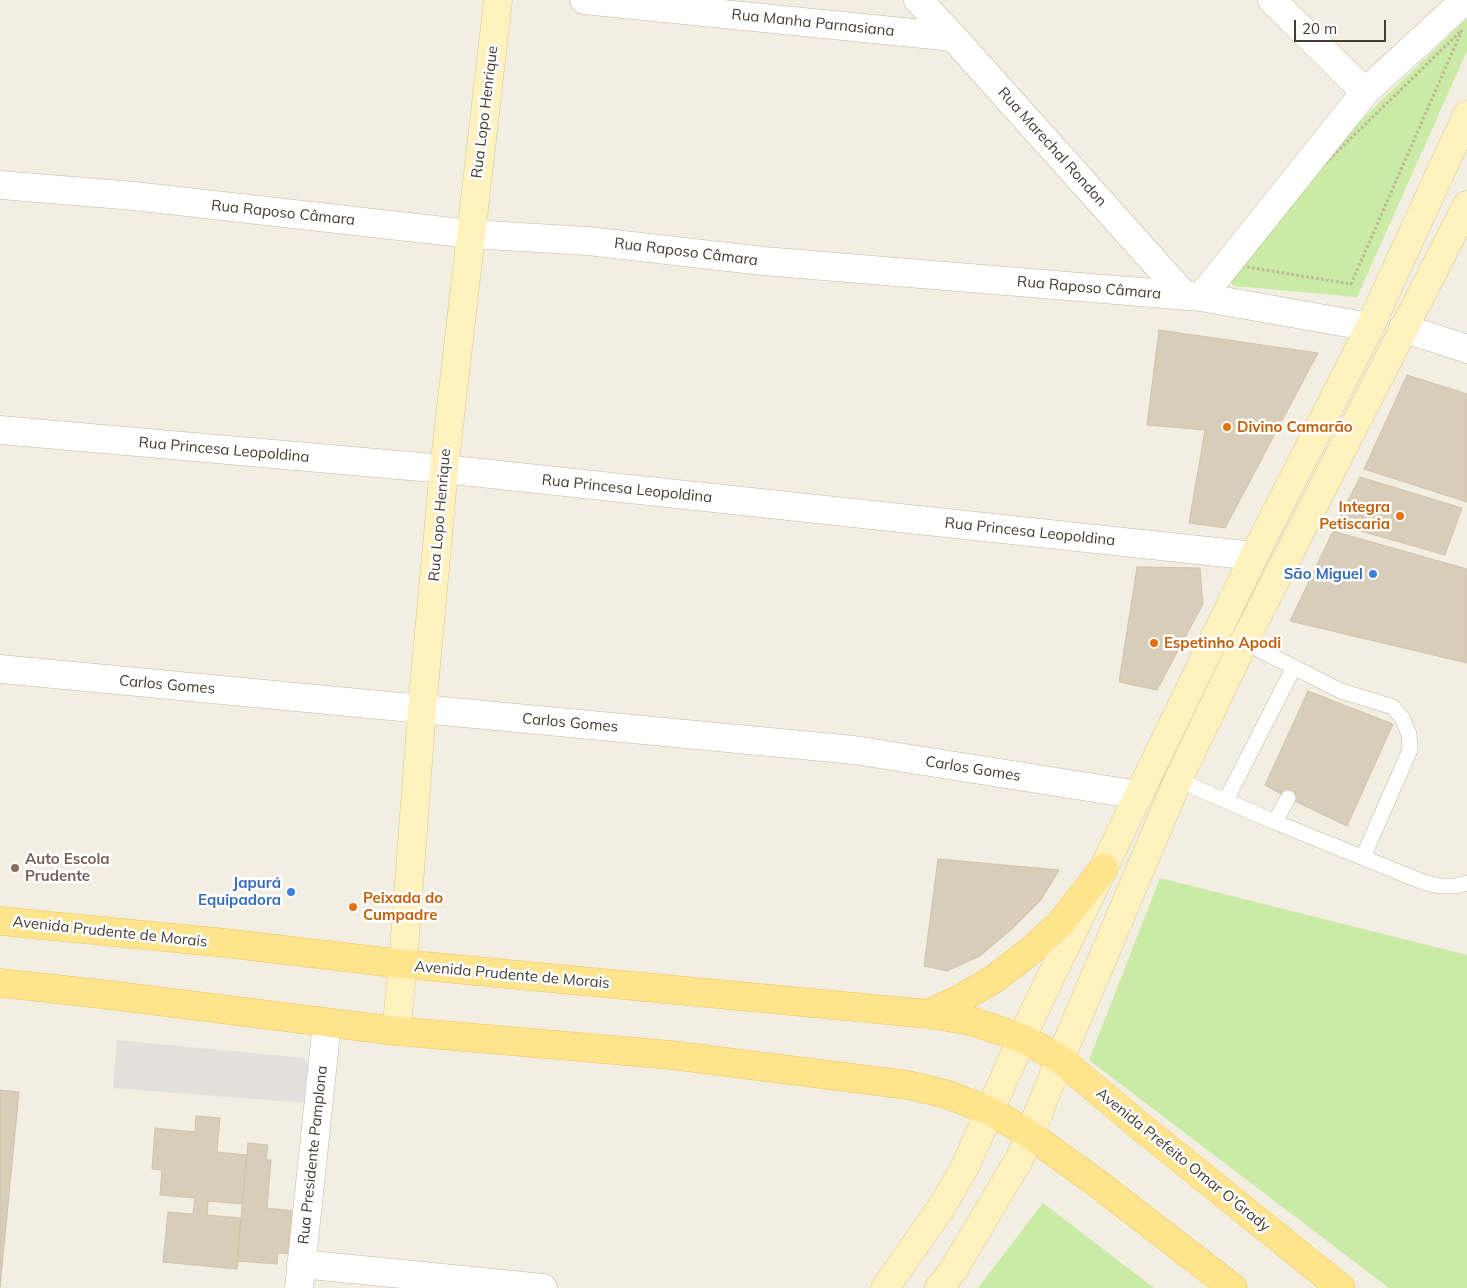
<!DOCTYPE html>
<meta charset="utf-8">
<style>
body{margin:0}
#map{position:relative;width:1467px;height:1288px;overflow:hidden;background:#f2eee2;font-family:Mulish,sans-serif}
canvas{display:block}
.scale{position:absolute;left:1294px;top:20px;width:92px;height:22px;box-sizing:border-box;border:2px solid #443e32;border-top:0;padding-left:6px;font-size:15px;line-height:18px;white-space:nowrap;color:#443e32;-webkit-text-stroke:4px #fff;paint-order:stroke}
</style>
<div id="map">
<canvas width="1467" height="1288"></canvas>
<div class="scale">20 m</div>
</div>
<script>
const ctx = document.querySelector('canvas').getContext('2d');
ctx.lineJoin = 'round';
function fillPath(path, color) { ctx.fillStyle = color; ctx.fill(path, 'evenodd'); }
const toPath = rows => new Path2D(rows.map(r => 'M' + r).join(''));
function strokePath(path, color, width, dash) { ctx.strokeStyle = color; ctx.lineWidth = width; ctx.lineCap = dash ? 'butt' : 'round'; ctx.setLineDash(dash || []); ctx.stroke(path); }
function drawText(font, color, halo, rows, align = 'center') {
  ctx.font = font + ' Mulish,sans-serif'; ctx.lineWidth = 5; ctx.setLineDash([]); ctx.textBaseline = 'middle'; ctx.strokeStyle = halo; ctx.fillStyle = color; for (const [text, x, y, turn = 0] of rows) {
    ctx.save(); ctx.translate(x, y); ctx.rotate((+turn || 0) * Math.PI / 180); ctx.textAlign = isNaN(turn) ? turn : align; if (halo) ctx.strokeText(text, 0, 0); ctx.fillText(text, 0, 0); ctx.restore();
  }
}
const green = toPath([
 [1467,18,1467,51,1357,297,1235,286,1210,266],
 [1160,878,1467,955,1467,1288,1389,1288,1089,1060],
 [1043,1203,1154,1288,978,1288]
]);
const parking = toPath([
 [117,1040,304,1058,309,1067,306,1103,113,1088]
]);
const building = toPath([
 [1159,330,1318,353,1225,528,1189,523,1205,430,1147,425,1159,330],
 [1407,375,1467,394,1467,502,1364,469,1407,375],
 [1360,477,1462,508,1445,555,1336,524,1360,477],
 [1333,531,1467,569,1467,663,1290,621,1333,531],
 [1137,567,1200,568,1203,604,1157,690,1119,682,1137,567],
 [1308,691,1393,724,1347,826,1288,798,1265,785,1308,691],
 [938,859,1059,870,1041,900,1012,929,980,956,947,971,924,966,938,859],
 [0,1090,19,1092,0,1287,0,1090],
 [196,1116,220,1118,217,1152,247,1155,242,1204,208,1201,207,1215,241,1218,237,1269,163,1262,168,1212,193,1214,195,1198,160,1195,162,1170,152,1169,155,1128,195,1132,196,1116],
 [248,1143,268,1145,266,1160,271,1160,267,1208,296,1211,292,1254,278,1253,277,1264,237,1261,248,1143]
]);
const path = toPath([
 [1462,30,1351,284,1223,263,1462,30]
]);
const lane = toPath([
 [1244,642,1341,691,1393,707,1402,718,1409,734,1410,750,1363,857],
 [1178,780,1275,822,1423,882,1439,886,1455,886,1467,883],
 [1226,800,1294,667],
 [1275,822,1288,798]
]);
const street = toPath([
 [584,0,953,37],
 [918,0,953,37,1185,296],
 [1272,0,1365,92],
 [0,185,134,196,470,234,588,241,763,261,1201,297,1370,327],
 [1201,297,1365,92,1465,0],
 [1403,328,1467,349],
 [0,430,444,469,1254,556],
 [0,669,854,750,1139,795],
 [301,1264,543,1288],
 [299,1288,327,1023]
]);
const secondary = toPath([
 [396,1031,403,964,422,709,444,469,498,0],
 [885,1288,941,1208,964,1169,1031,1018,1254,556,1370,327,1393,276,1467,115],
 [939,1288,952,1272,1020,1158,1060,1059,1178,780,1244,642,1467,205]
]);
const primary = toPath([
 [0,921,225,943,403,964,928,1014,971,1021,1022,1038,1060,1059,1135,1122,1341,1288],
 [0,983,110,995,396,1031,671,1055,908,1085,946,1094,990,1111,1029,1134,1098,1184,1233,1288],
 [928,1014,960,999,994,979,1029,952,1060,924,1104,868]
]);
const markers = [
 [1227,427,5,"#e8710a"],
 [1400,516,5,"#e8710a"],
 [1373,574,5,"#3f7fe0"],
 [1154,643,5,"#e8710a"],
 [15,868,5,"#8d6e63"],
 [291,892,5,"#3f7fe0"],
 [353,907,5,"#e8710a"]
];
const streetNames = [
 ["Rua Manha Parnasiana",813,23,6],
 ["Rua Lopo Henrique",485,112,-83],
 ["Rua Marechal Rondon",1052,147,48],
 ["Rua Raposo Câmara",283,213,6],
 ["Rua Raposo Câmara",686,252,7],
 ["Rua Raposo Câmara",1089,288,5],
 ["Rua Princesa Leopoldina",224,450,5],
 ["Rua Princesa Leopoldina",627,489,6],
 ["Rua Lopo Henrique",440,515,-85],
 ["Rua Princesa Leopoldina",1030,532,6],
 ["Carlos Gomes",167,685,5],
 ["Carlos Gomes",570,723,5],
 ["Carlos Gomes",973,769,9],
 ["Avenida Prudente de Morais",110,932,6],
 ["Avenida Prudente de Morais",512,975,5],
 ["Rua Presidente Pamplona",313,1155,-84],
 ["Avenida Prefeito Omar O'Grady",1183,1160,39]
];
const foodNames = [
 ["Divino Camarão",1237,427],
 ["Integra",1390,507,"right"],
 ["Petiscaria",1390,524,"right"],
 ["Espetinho Apodi",1164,643],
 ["Peixada do",363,898],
 ["Cumpadre",363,915]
];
const shopNames = [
 ["São Miguel",1363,574],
 ["Japurá",281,883],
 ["Equipadora",281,900]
];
const educationNames = [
 ["Auto Escola",25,859],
 ["Prudente",25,876]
];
fillPath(green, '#c9eba6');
fillPath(parking, '#e2e0db');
fillPath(building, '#d8cdb9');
strokePath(building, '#d0c3a9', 1);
strokePath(lane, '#c1b9a7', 16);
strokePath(street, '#c1b9a7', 29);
strokePath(secondary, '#d6c68d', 29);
strokePath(primary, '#ecc656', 29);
strokePath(path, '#c1b394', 3, [2.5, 2.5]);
strokePath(lane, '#fff', 15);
strokePath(street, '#fff', 28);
strokePath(secondary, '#fff2bf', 28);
strokePath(primary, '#ffe48e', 28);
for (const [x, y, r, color] of markers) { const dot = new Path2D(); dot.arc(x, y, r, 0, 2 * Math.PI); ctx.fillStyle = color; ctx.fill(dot); strokePath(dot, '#fff', 2); }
drawText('15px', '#443e32', '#fff', streetNames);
drawText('bold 15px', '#c56008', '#fff', foodNames, 'left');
drawText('bold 15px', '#366cbe', '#fff', shopNames, 'right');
drawText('bold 15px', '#785e54', '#fff', educationNames, 'left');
</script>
